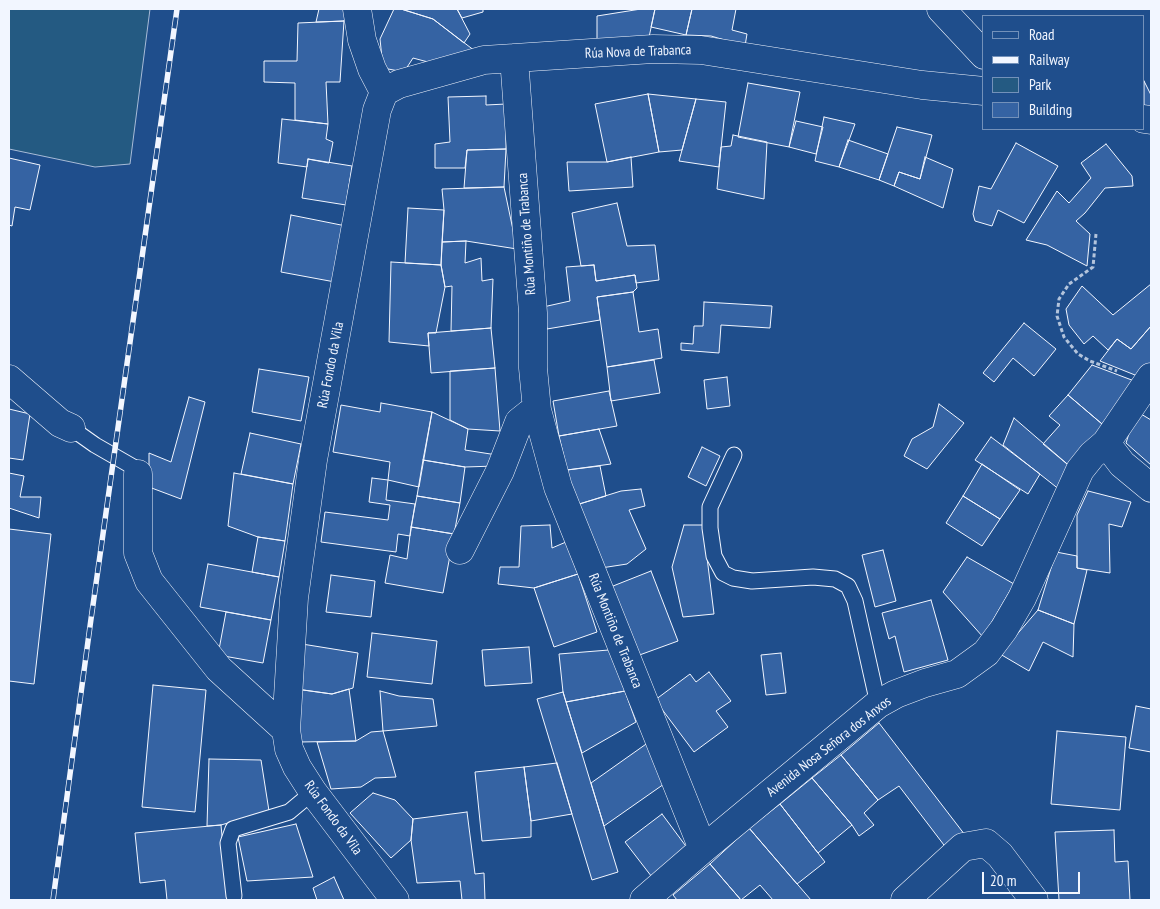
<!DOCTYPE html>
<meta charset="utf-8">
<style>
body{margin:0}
#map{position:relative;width:1160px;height:909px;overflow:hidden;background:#1f4e8c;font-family:"PT Sans Narrow",sans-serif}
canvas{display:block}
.frame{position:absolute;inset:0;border:10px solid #f2f6ff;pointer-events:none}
.legend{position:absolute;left:982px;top:15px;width:162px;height:115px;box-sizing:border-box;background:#1f4e8c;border:1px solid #7391ba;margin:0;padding:6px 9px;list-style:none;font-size:15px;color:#f2f6ff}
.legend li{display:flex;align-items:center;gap:10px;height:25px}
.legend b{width:25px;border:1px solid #7391ba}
.scale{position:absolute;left:982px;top:872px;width:98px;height:22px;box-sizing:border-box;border:2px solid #f2f6ff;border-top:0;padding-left:6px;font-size:15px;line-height:18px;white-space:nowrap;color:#f2f6ff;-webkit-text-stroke:4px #1f4e8c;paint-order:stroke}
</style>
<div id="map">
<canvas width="1160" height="909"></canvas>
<div class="frame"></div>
<ul class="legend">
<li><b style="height:6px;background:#1f4e8c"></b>Road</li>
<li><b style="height:6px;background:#f2f6ff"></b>Railway</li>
<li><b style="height:14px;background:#245a82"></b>Park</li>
<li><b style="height:14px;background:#3563a3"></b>Building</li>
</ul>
<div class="scale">20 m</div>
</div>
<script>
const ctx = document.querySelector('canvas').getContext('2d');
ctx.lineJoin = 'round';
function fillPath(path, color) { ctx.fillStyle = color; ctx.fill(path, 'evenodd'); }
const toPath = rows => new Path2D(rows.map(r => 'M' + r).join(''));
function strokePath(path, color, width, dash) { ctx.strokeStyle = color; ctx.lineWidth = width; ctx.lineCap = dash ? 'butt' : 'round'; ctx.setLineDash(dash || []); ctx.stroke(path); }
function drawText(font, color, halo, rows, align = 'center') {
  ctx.font = font + ' "PT Sans Narrow",sans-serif'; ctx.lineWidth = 4; ctx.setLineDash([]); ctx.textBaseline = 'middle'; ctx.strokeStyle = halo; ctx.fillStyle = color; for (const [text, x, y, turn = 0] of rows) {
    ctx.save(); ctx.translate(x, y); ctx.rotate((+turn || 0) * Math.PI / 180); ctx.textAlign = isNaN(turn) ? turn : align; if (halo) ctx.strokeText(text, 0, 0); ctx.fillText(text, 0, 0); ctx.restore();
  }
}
const green = toPath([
 [9,9,150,9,130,164,95,167,9,149,9,9]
]);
const building = toPath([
 [319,9,348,9,344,21,316,22,319,9],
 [394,9,401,9,433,19,475,51,439,65,413,58,404,72,383,68,380,39,394,9],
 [401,9,457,9,470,34,464,43,433,19,401,9],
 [457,9,483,9,483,12,462,18,457,9],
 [641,9,655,9,648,42,597,45,597,16,641,9],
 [655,9,692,9,686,35,651,27,655,9],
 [692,9,736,9,732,30,747,34,745,46,711,36,686,35,692,9],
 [344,21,340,82,326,82,328,124,295,120,295,83,264,82,264,61,297,61,298,23,344,21],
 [1144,81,1151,95,1151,109,1144,108,1144,81],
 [748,83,800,92,789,147,738,137,748,83],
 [648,94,659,152,607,162,595,104,648,94],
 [648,94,696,99,682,150,659,152,648,94],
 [486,96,486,105,506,104,506,149,467,150,465,168,435,168,435,144,450,142,448,97,486,96],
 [696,99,726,102,719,167,679,161,696,99],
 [824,117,855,124,839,167,815,161,824,117],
 [282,119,328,124,326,139,333,142,329,163,308,159,307,167,278,163,282,119],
 [796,121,823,127,816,154,789,147,796,121],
 [897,127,932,135,920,179,899,172,894,186,879,180,897,127],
 [733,135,767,142,764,199,717,189,721,147,731,146,733,135],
 [848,140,888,154,879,180,839,167,848,140],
 [1016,143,1058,166,1024,223,998,210,992,226,975,221,973,214,979,186,991,189,1016,143],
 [1106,144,1132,176,1133,186,1105,188,1085,213,1076,221,1090,234,1087,266,1047,245,1026,240,1057,191,1069,203,1091,178,1081,163,1106,144],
 [506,149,504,187,464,188,467,150,506,149],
 [631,157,633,187,569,191,567,162,607,162,631,157],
 [925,157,953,169,943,208,894,186,899,172,920,179,925,157],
 [9,158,40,165,30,210,15,207,12,226,9,225,9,158],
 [308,159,352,166,346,205,302,198,308,159],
 [504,187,517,249,466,241,442,242,444,210,442,189,504,187],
 [617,203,627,246,655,245,659,280,636,283,635,275,596,281,594,265,581,266,572,213,617,203],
 [408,208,444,210,441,265,405,263,408,208],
 [291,215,346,226,335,282,281,272,291,215],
 [466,241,465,263,481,258,482,281,493,279,491,328,451,331,452,286,445,287,441,265,442,242,466,241],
 [391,262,441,265,445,287,436,333,428,333,429,346,389,342,391,262],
 [594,265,596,281,635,275,637,288,633,292,597,297,600,320,547,329,543,307,570,301,566,267,594,265],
 [1151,284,1151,326,1131,349,1117,339,1108,350,1093,336,1084,344,1069,325,1066,309,1082,286,1113,315,1151,284],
 [633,292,639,332,658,329,662,358,607,367,597,297,633,292],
 [704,302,772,306,770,328,721,325,719,353,681,350,681,343,693,344,694,326,703,326,704,302],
 [1024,323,1056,349,1034,376,1013,358,994,382,983,373,1024,323],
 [1151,326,1151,363,1140,377,1100,361,1117,339,1131,349,1151,326],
 [491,328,495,368,431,373,428,333,491,328],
 [654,360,660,393,611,401,607,367,654,360],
 [1092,365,1137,382,1102,424,1068,395,1092,365],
 [495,368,500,431,468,429,450,420,450,371,495,368],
 [259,369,309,377,301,421,252,412,259,369],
 [727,377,730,406,707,409,704,380,727,377],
 [609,391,617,426,559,436,553,401,609,391],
 [1068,395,1108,429,1073,469,1043,444,1060,425,1049,416,1068,395],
 [189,397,205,402,181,499,149,487,149,453,171,462,189,397],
 [381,403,432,412,419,487,388,480,390,462,333,452,341,405,380,412,381,403],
 [939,404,964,423,927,469,904,456,912,439,933,427,939,404],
 [9,409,30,414,23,460,9,458,9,409],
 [1136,411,1151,420,1151,465,1126,443,1136,411],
 [432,412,468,429,465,450,497,455,496,466,465,467,423,460,432,412],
 [1014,418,1073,469,1060,490,1003,445,1014,418],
 [599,429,611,464,567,470,559,436,599,429],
 [250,433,301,444,293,484,241,474,250,433],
 [991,437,1040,474,1028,494,975,460,991,437],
 [702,447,720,456,706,486,688,477,702,447],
 [423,460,465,467,460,503,417,496,423,460],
 [982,464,1020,490,1000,519,963,496,982,464],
 [600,466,606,496,576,505,567,470,600,466],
 [9,473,24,476,20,497,41,497,39,518,9,508,9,473],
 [234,473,293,484,285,541,258,537,228,526,234,473],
 [372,478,388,480,386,500,415,504,410,536,398,534,396,552,321,542,325,512,388,520,390,505,369,502,372,478],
 [641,489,645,506,629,510,646,549,627,564,601,568,576,505,621,491,641,489],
 [1088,491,1131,502,1122,527,1109,524,1110,573,1077,568,1077,515,1088,491],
 [417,496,460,503,454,534,411,527,417,496],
 [963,496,1000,519,982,546,946,523,963,496],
 [550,525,552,548,566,542,578,574,534,588,498,584,500,567,519,567,521,526,550,525],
 [684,525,703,525,714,614,683,617,672,567,684,525],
 [411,527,454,534,443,593,385,583,390,555,407,559,411,527],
 [9,529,51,534,34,684,9,681,9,529],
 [258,537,285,541,279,577,252,572,258,537],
 [883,550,896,601,875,607,862,555,883,550],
 [1056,552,1077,556,1077,568,1087,570,1074,624,1038,610,1056,552],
 [967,557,1014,584,983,637,943,592,967,557],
 [208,564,279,577,271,620,200,607,208,564],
 [651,571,678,641,634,657,608,588,651,571],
 [578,574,597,632,554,647,534,588,578,574],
 [331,575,375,581,371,617,326,612,331,575],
 [931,600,948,660,904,672,895,636,889,639,882,613,931,600],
 [1038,610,1074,624,1073,657,1043,642,1029,671,1000,654,1038,610],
 [226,612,271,620,263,663,218,655,226,612],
 [372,633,437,641,432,684,367,677,372,633],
 [302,644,358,653,353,688,332,694,296,689,302,644],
 [529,647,532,683,485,686,482,650,529,647],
 [609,650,625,691,566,702,563,692,559,654,609,650],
 [781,653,786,693,766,695,761,655,781,653],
 [709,672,731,701,716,711,728,727,694,752,655,700,690,674,696,682,709,672],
 [153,685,206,690,195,812,142,807,153,685],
 [296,689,332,694,349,689,356,741,300,742,296,689],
 [380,691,399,696,433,699,437,726,383,731,380,691],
 [625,691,636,722,582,753,566,702,625,691],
 [563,692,618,872,592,880,537,699,563,692],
 [1136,706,1151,709,1151,752,1129,748,1136,706],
 [879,723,965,835,947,849,899,786,878,800,841,755,879,723],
 [383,731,396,777,375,778,361,787,331,789,317,742,356,741,371,732,383,731],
 [1057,731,1126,737,1120,810,1051,804,1057,731],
 [649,742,664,784,604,826,591,783,649,742],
 [841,755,878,800,864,813,874,825,859,836,852,825,812,778,841,755],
 [209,759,261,760,269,811,221,825,207,826,209,759],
 [557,763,572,814,531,821,524,767,557,763],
 [524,767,531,821,531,837,482,841,475,772,524,767],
 [812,778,852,825,818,853,780,804,812,778],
 [373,793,395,800,413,819,411,840,391,858,350,813,373,793],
 [780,804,825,862,797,884,749,828,780,804],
 [467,812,475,874,484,873,485,900,462,900,460,881,417,883,411,840,413,819,467,812],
 [662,814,691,853,655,881,625,842,662,814],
 [296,824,313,877,247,881,238,837,296,824],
 [221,825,228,900,167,900,165,880,140,883,135,833,221,825],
 [749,828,811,900,773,900,760,885,741,900,710,864,749,828],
 [1114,830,1115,862,1128,861,1130,900,1059,900,1055,832,1114,830],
 [710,864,741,900,677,900,673,895,710,864],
 [334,877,344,900,317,900,313,888,334,877]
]);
const path = toPath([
 [1096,234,1093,267,1069,284,1059,299,1057,316,1064,337,1078,354,1090,361,1117,371]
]);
const lane = toPath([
 [71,428,95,445,135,468,138,474],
 [734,455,710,507,710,528,714,556,723,573,733,578,752,581,813,577,835,579,848,586,855,601,878,704],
 [234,896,228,843,233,829,289,812,313,792]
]);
const street = toPath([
 [357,9,362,40,372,69,384,92],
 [941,9,984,55],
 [514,58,533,313,533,368,537,410,558,487,703,849],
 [384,92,377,110,313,460,294,598,286,730,289,749,297,767,313,792,395,900],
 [384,92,399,84,484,60,653,49,701,50,922,85,984,91],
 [1144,119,1151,120],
 [9,379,60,423,71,428],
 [1106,443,1122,464,1151,488],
 [138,474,138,553,149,581,219,669,286,730],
 [460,550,500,471,519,422,529,414,537,410],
 [644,900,703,849,878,704,896,694,925,683,957,674,986,653,1004,629,1022,598,1080,470,1092,455,1106,443,1151,377],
 [905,900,963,847,986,843,1000,855,1034,900]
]);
const rail = toPath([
 [53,900,91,619,177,9]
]);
const streetNames = [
 ["Rúa Nova de Trabanca",638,52,-2],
 ["Rúa Montiño de Trabanca",527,234,-94],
 ["Rúa Fondo da Vila",331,365,-79],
 ["Rúa Montiño de Trabanca",615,631,68],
 ["Avenida Nosa Señora dos Anxos",829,747,-38],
 ["Rúa Fondo da Vila",333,818,54]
];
fillPath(green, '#245a82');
strokePath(green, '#a8bbd7', 1);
fillPath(building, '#3563a3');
strokePath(building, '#f2f6ff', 1);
strokePath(lane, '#f2f6ff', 17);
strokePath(street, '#f2f6ff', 29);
strokePath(path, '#b3c4dc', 3, [4, 2.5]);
strokePath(lane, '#1f4e8c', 15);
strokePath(street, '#1f4e8c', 28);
strokePath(rail, '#f2f6ff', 5.5);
strokePath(rail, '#1f4e8c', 4, [11]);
drawText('14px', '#f2f6ff', '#1f4e8c', streetNames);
</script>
